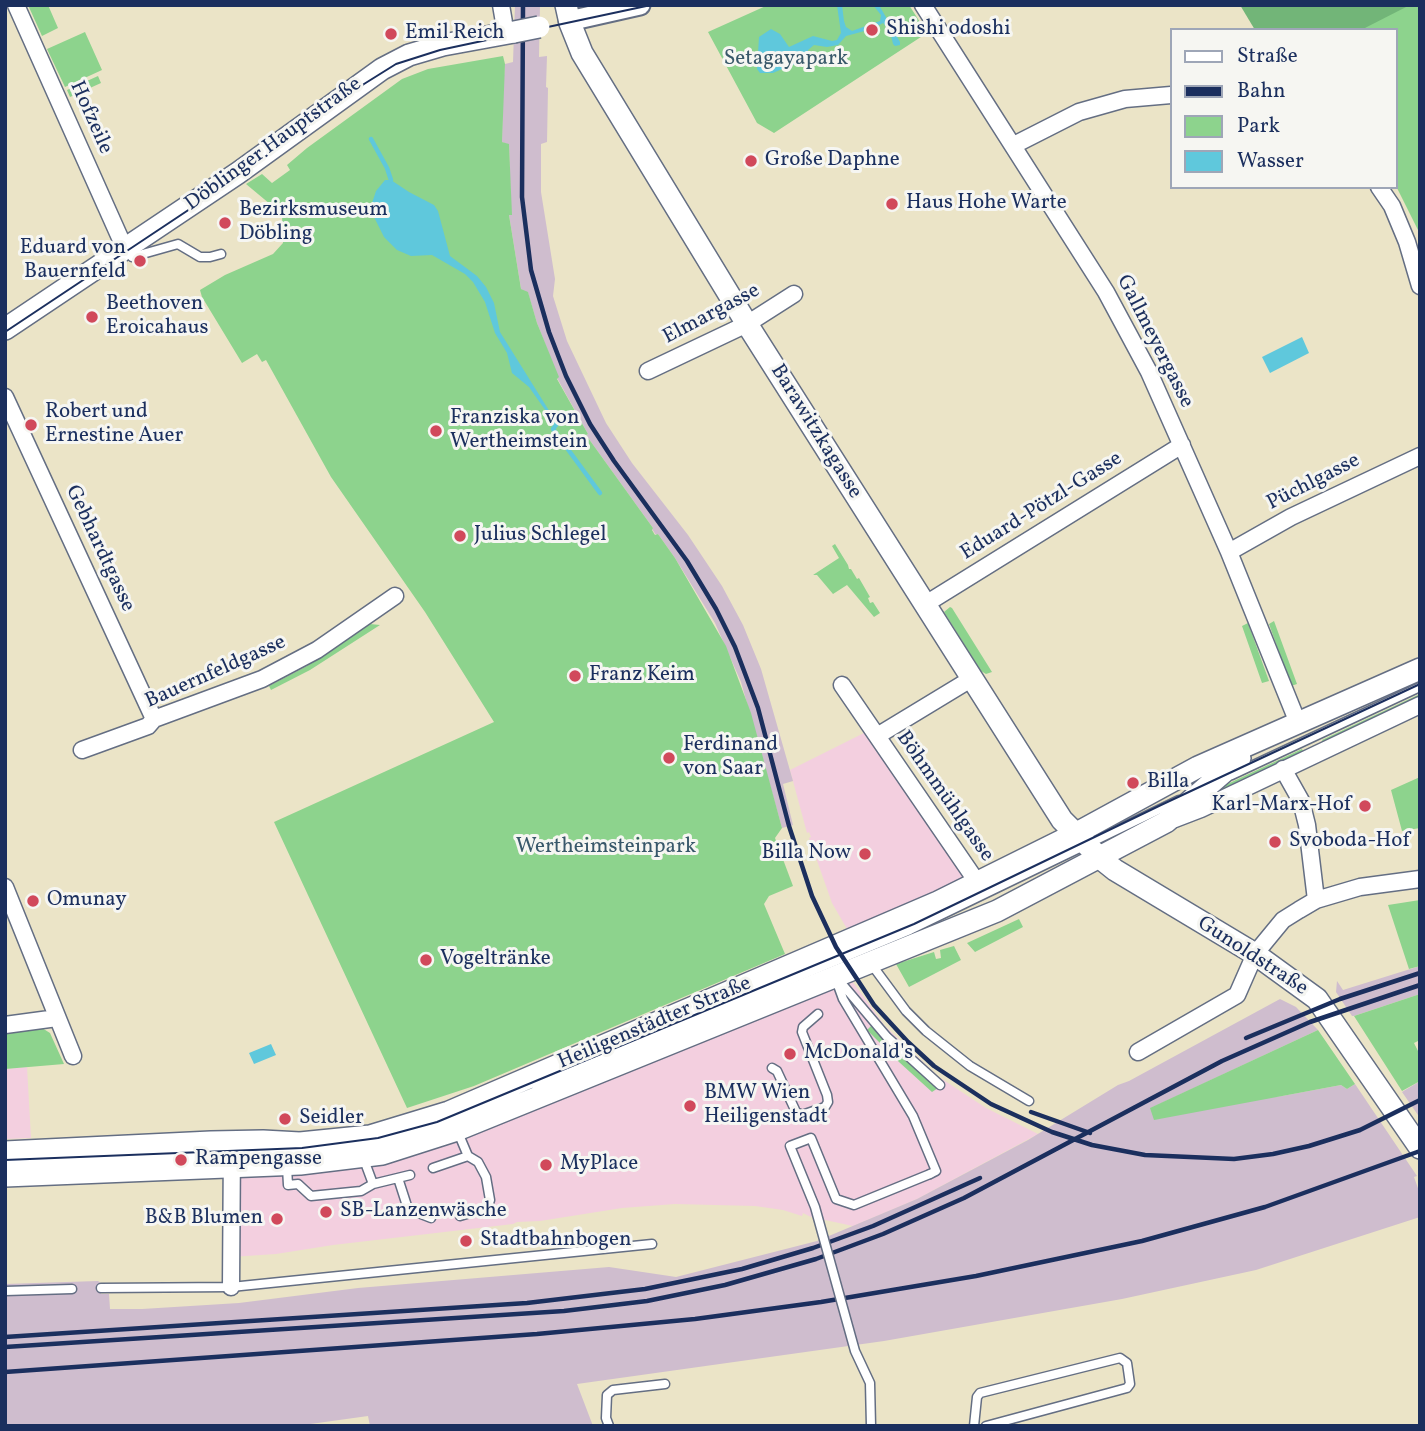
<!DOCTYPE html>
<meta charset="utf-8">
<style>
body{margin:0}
#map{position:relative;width:1425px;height:1431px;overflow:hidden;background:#ebe4c7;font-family:Vollkorn,serif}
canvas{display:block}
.frame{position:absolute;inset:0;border:7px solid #1b2f5e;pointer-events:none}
.legend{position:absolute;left:1170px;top:28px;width:228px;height:161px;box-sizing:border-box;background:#f6f6f2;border:2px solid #9ea6b7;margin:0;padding:9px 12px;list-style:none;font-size:21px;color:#1b2f5e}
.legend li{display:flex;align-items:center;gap:14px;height:35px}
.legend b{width:35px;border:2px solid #9ea6b7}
</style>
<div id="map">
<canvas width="1425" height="1431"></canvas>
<div class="frame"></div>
<ul class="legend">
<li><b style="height:9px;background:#fff"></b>Straße</li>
<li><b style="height:9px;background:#1b2f5e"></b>Bahn</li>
<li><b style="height:19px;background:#8dd38d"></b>Park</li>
<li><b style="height:19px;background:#5fc8dc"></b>Wasser</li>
</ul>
</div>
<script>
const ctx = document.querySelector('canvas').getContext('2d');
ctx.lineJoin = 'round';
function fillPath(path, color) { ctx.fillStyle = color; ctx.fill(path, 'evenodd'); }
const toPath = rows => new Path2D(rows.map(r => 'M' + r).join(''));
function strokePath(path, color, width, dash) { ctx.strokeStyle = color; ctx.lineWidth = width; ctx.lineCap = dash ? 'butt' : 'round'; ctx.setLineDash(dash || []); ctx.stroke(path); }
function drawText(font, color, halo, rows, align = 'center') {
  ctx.font = font + ' Vollkorn,serif'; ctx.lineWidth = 6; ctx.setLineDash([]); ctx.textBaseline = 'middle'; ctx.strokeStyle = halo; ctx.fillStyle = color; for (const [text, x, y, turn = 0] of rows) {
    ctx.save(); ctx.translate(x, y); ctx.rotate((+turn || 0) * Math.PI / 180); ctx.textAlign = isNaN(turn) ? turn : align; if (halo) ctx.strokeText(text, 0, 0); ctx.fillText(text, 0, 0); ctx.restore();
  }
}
const built = toPath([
 [864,733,877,736,977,882,854,941,832,903,809,838,811,837,809,832,807,833,790,770],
 [852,981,885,1026,939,1077,986,1108,1038,1134,917,1199,853,1226,811,1217,803,1213,802,1216,783,1210,755,1206,675,1204,622,1208,540,1221,517,1222,513,1224,333,1245,276,1254,231,1257,232,1154,286,1152,539,1085],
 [27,1067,31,1138,5,1139,5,1069]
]);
const industrial = toPath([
 [515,5,540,5,539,57,547,56,546,87,548,88,547,142,541,144,541,192,555,279,553,296,567,341,606,423,632,463,688,535,722,586,743,625,761,669,793,781,783,784,793,825,782,828,741,682,715,623,675,558,658,534,656,535,652,529,653,528,586,435,588,434,557,378,558,377,537,323,528,293,521,289,509,215,511,215,509,145,502,142,503,87,505,64,513,62],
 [1420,966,1420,994,1354,1016,1352,1016,1336,992,1337,981,1343,990],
 [1280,999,1296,1007,1318,1030,1151,1108,1282,1096,1341,1085,1347,1089,1355,1084,1417,1176,1414,1177,1420,1194,1420,1217,1256,1270,1122,1299,884,1341,577,1384,593,1426,370,1426,368,1416,296,1426,5,1426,5,1284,98,1281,101,1283,101,1294,109,1294,110,1309,142,1309,239,1303,358,1288,609,1267,676,1277,817,1241,917,1199,1028,1140,1118,1085,1129,1081],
 [1420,1081,1420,1118,1402,1092]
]);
const green = toPath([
 [28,5,48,5,58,28,42,36],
 [768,5,909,5,927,33,774,133,757,123,708,32],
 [1312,5,1420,5,1420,234,1395,184,1395,30,1285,30],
 [85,32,102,70,65,87,47,49],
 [503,56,505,64,502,142,509,144,512,215,509,215,521,289,528,292,537,323,559,377,557,379,588,434,586,435,653,528,652,530,655,535,658,534,675,558,726,646,751,713,782,828,775,838,793,886,769,896,764,904,785,954,474,1086,407,1108,274,822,494,722,425,612,331,477,266,360,262,362,257,354,242,363,202,297,200,290,225,275,273,254,283,243,282,214,246,184,262,174,272,183,290,170,287,165,307,148,402,79,428,69],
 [98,76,101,83,70,97,67,90],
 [835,544,848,565,849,569,851,569,857,579,859,578,870,597,868,598,870,603,873,602,880,613,874,617,847,585,833,594,817,575,813,575,839,558,832,546],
 [950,607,952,608,992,672,986,674,981,671,944,612],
 [1274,621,1297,684,1291,686,1269,624],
 [1248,623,1269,681,1262,683,1242,626],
 [370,624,380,625,310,670,271,690,269,686,307,666],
 [1420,694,1420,700,1324,744,1322,740],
 [1302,749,1304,753,1192,810,1204,795],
 [1420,777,1420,828,1402,831,1391,790],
 [1420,900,1420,966,1409,969,1388,905],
 [1019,919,1023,927,975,952,967,943],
 [954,946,961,960,909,987,896,964,934,952,936,959,941,958,940,950],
 [1420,994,1420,1040,1414,1043,1420,1055,1420,1081,1402,1091,1354,1016],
 [871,1026,899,1054,938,1088,932,1092,899,1062,867,1030],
 [42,1028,50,1033,64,1064,5,1069,5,1033],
 [1318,1030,1355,1084,1347,1089,1341,1085,1154,1120,1150,1108]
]);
const forest = toPath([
 [1240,5,1410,5,1361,30,1255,30]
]);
const water = toPath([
 [837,5,842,5,844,21,846,27,852,31,880,21,881,15,873,5,879,5,900,42,900,45,895,46,893,44,890,31,883,23,872,29,846,36,838,45,827,47,814,45,808,50,808,60,805,64,791,65,773,73,760,73,757,69,759,37,771,29,780,34,789,47,813,36,832,41,837,40,841,33],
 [385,180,391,180,409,192,434,205,438,211,450,256,477,276,486,287,494,303,500,332,558,425,555,424,529,387,512,373,507,353,495,333,485,302,473,282,465,274,432,255,411,256,397,250,384,237,373,215,371,206,376,191],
 [1302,337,1309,353,1270,373,1262,357],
 [271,1044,276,1055,254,1064,249,1053]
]);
const stream = toPath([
 [371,139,387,168,391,180],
 [556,425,553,429,600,493]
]);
const service = toPath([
 [125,249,132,257,178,244,200,257,210,257,221,254],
 [1232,775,1420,687],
 [872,965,906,1011,926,1031,970,1066,1029,1101],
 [835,977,843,999,913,1116,936,1171,930,1174],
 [837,978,887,1037,940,1085],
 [772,1068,777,1071,796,1112,802,1115,825,1107,828,1102,827,1095,802,1032,803,1027,818,1014],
 [536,1086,910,930,1179,800],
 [363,1157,373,1184,410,1175],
 [5,1163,288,1152],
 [287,1167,288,1185,298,1184,311,1196,361,1191,373,1184],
 [433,1168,468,1156,457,1130],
 [398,1178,408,1209,431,1218],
 [460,1216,487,1208,490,1200,486,1177,478,1162,468,1156],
 [101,1288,231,1287,652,1244],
 [5,1291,72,1289],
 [609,1426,606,1418,607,1395,613,1390,665,1384],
 [974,1426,977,1397,980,1393,1120,1358,1127,1363,1130,1384,1127,1388,986,1426]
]);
const minor = toPath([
 [16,5,125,249],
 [501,5,506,34],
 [923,5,1106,292,1149,372,1229,552,1298,723],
 [1014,145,1079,112,1125,99,1171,95],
 [1379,187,1392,206,1407,242,1420,286],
 [648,371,747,324,794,294],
 [5,397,154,719],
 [1229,552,1291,517,1420,456],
 [924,605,1182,445],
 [842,685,977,882],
 [877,736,971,679],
 [82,750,148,726,154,719,262,679,317,650,395,596],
 [1283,769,1301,801,1307,825,1316,900],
 [1175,819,1201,809,1420,705],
 [5,887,73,1056],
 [5,1025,57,1018],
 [1138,1052,1237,995,1255,954,1283,920,1299,910,1316,900,1360,887,1420,879],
 [231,1287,232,1142]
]);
const tertiary = toPath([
 [569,21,640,5]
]);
const secondary = toPath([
 [566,5,570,23,582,53,747,324,1062,820,1100,858,1115,870,1255,954,1317,999,1420,1148],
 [5,329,238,173,382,69,409,55,443,45,514,32],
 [5,1152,211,1142,263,1141,300,1143,370,1136,449,1112,938,902,1075,834,1198,767,1420,669],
 [5,1176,300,1164,382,1154,457,1130,997,911,1166,822,1240,758]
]);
const tram = toPath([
 [5,332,235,179,364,84,396,64,440,50,651,5],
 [5,1160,302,1148,378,1138,437,1122,914,924,1161,805,1420,684]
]);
const rail = toPath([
 [523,5,522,197,531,270,549,332,566,376,590,424,614,461,687,561,716,609,735,647,758,708,789,826,812,896,836,947,874,1005,908,1042,934,1066,991,1104,1052,1132,1092,1145,1145,1155,1234,1159,1273,1154,1309,1146,1360,1130,1420,1100],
 [1246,1038,1340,999,1420,973],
 [1031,1112,1090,1133],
 [5,1337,527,1303,645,1289,742,1269,813,1248,873,1226,980,1178],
 [5,1347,564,1311,647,1301,725,1285,816,1259,883,1234,964,1198,1222,1061,1310,1022,1420,985],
 [5,1372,537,1334,695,1319,821,1302,976,1276,1142,1241,1265,1207,1420,1151]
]);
const serviceBridge = toPath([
 [871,1426,870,1383,855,1351,815,1207,790,1146,811,1138,836,1199,854,1205,930,1174]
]);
const secondaryBridge = toPath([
 [514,32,539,27]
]);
const markers = [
 [872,30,7,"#d1495b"],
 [391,34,7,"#d1495b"],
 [751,161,7,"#d1495b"],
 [892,204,7,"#d1495b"],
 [225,223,7,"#d1495b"],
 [140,261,7,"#d1495b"],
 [92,317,7,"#d1495b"],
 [31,425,7,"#d1495b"],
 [436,431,7,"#d1495b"],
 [460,536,7,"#d1495b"],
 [575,676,7,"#d1495b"],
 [669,758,7,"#d1495b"],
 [1133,783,7,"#d1495b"],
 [1365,806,7,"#d1495b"],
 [1275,842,7,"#d1495b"],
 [865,854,7,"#d1495b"],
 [33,901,7,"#d1495b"],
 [426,960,7,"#d1495b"],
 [790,1054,7,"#d1495b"],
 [690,1106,7,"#d1495b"],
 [285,1119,7,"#d1495b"],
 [181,1160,7,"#d1495b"],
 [546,1165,7,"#d1495b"],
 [326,1212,7,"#d1495b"],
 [277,1219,7,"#d1495b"],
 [466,1241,7,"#d1495b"]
];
const poiNames = [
 ["Shishi odoshi",886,30],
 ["Emil Reich",405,34],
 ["Große Daphne",765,161],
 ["Haus Hohe Warte",906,204],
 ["Bezirksmuseum",239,211],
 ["Döbling",239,235],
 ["Eduard von",126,249,"right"],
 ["Bauernfeld",126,273,"right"],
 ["Beethoven",106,305],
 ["Eroicahaus",106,329],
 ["Robert und",45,413],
 ["Ernestine Auer",45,437],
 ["Franziska von",450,419],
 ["Wertheimstein",450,443],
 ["Julius Schlegel",474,536],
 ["Franz Keim",589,676],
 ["Ferdinand",683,746],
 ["von Saar",683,770],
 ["Billa",1147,783],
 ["Karl-Marx-Hof",1351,806,"right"],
 ["Svoboda-Hof",1289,842],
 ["Billa Now",851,854,"right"],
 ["Omunay",47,901],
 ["Vogeltränke",440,960],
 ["McDonald's",804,1054],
 ["BMW Wien",704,1094],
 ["Heiligenstadt",704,1118],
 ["Seidler",299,1119],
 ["Rampengasse",195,1160],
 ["MyPlace",560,1165],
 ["SB-Lanzenwäsche",340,1212],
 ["B&B Blumen",263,1219,"right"],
 ["Stadtbahnbogen",480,1241]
];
const parkNames = [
 ["Setagayapark",786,60],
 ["Wertheimsteinpark",606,848]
];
const streetNames = [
 ["Hofzeile",90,118,66],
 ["Döblinger Hauptstraße",274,145,-36],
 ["Elmargasse",712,315,-28],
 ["Gallmeyergasse",1154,342,63],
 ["Barawitzkagasse",815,432,58],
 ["Püchlgasse",1314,483,-27],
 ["Eduard-Pötzl-Gasse",1042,507,-32],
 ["Gebhardtgasse",99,549,65],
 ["Bauernfeldgasse",216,673,-24],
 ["Böhmmühlgasse",944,797,55],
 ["Gunoldstraße",1252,957,33],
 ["Heiligenstädter Straße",655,1024,-23]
];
fillPath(built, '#f3cfdf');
fillPath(industrial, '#cfbdce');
fillPath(green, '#8dd38d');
fillPath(forest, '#72b578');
fillPath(water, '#5fc8dc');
strokePath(stream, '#5fc8dc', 4.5);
strokePath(service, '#646e83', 11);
strokePath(minor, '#646e83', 19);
strokePath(tertiary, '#646e83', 23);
strokePath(secondary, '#646e83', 24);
strokePath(service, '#fff', 8);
strokePath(minor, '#fff', 16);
strokePath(tertiary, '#fff', 19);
strokePath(secondary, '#fff', 21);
strokePath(tram, '#1b2f5e', 2);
strokePath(rail, '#1b2f5e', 4.5);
strokePath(serviceBridge, '#646e83', 11, []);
strokePath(secondaryBridge, '#646e83', 24, []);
strokePath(serviceBridge, '#fff', 8);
strokePath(secondaryBridge, '#fff', 21);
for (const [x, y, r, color] of markers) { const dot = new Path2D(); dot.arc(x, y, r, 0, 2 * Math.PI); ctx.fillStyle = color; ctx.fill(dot); strokePath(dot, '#f6f6f2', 2.5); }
drawText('21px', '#1b2f5e', '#f6f6f2', poiNames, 'left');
drawText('21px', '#38586a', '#f6f6f2', parkNames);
drawText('21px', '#1b2f5e', '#f6f6f2', streetNames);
</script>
